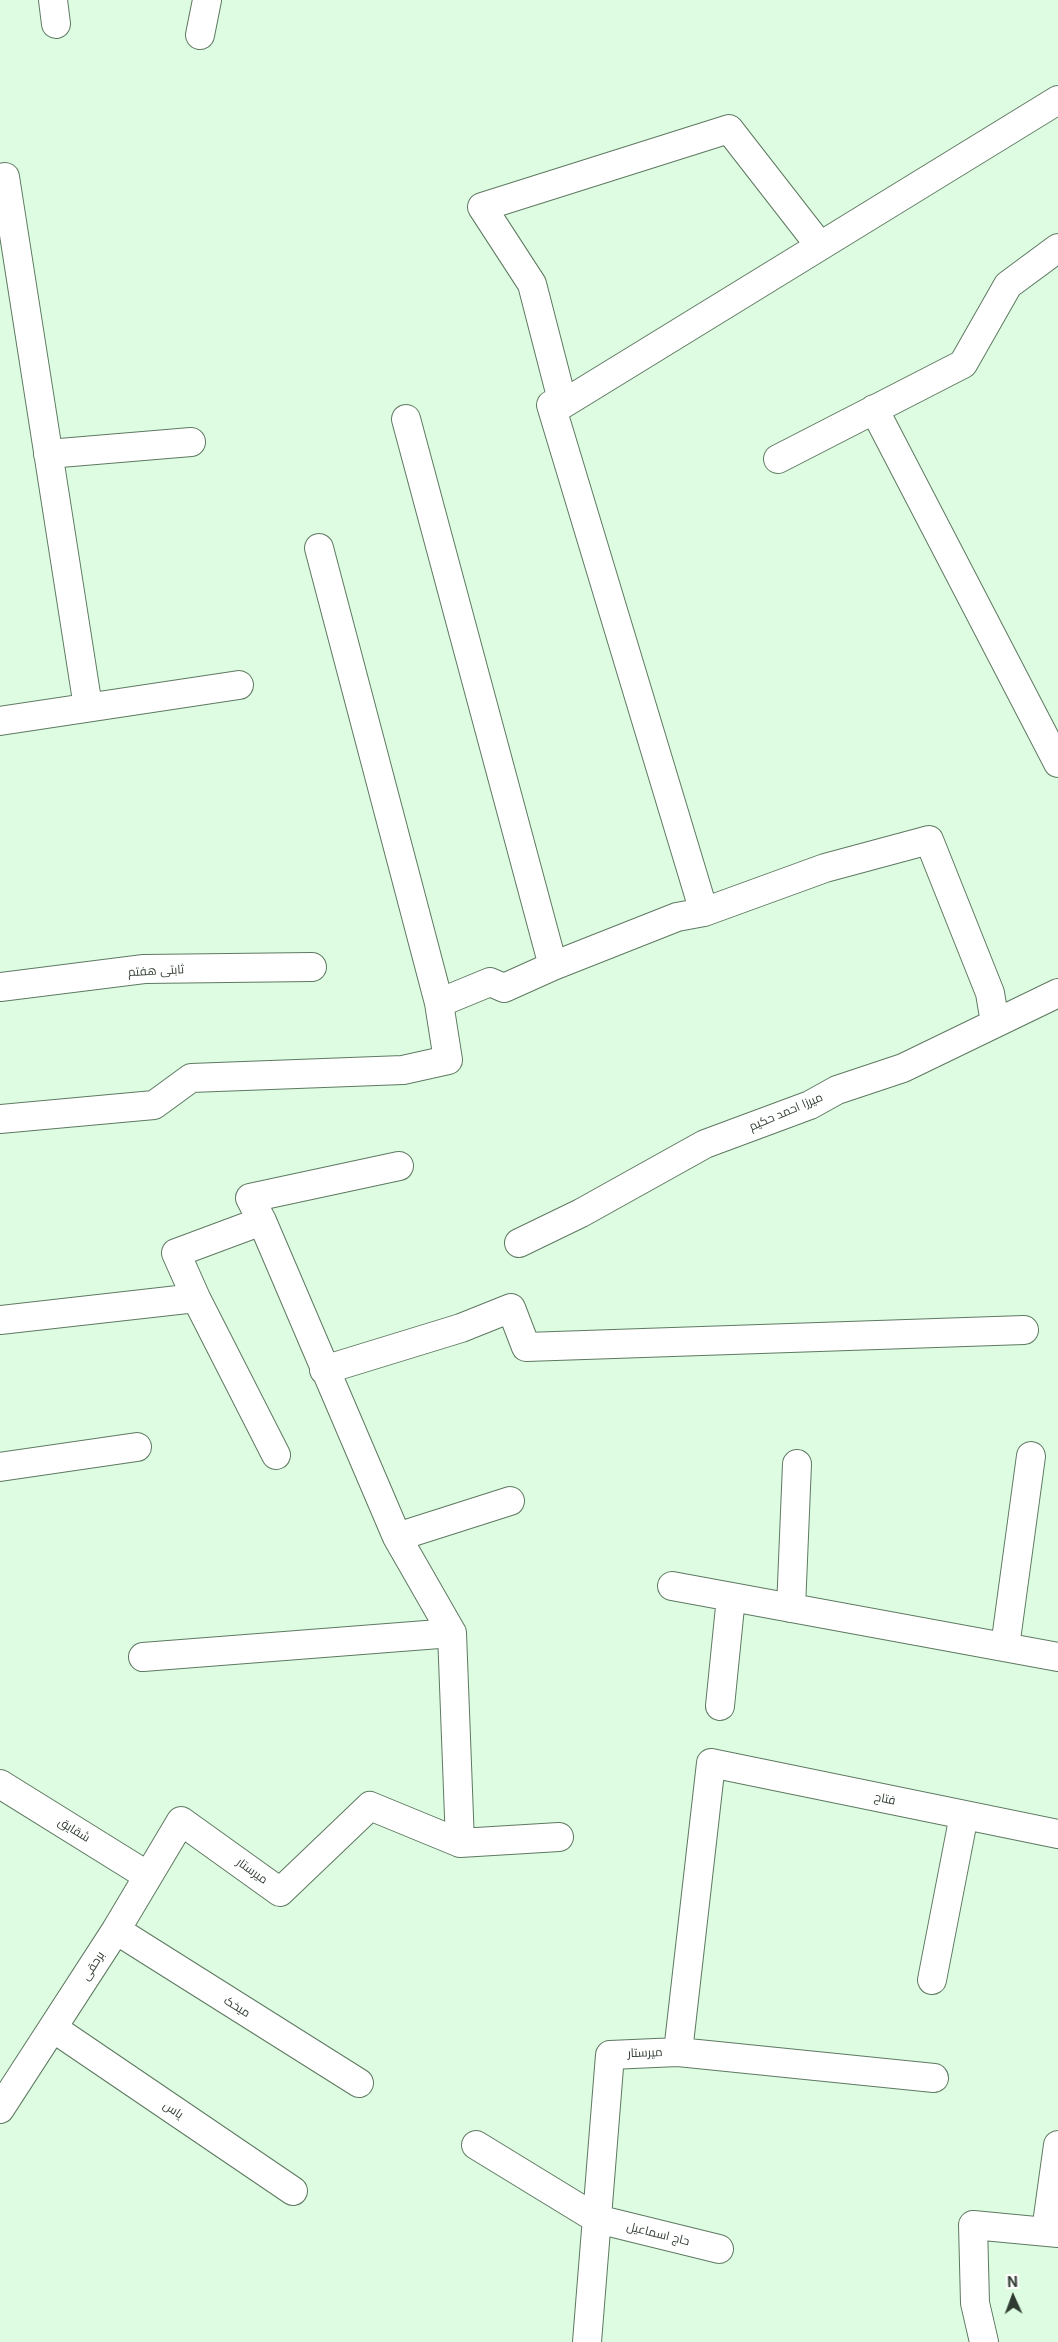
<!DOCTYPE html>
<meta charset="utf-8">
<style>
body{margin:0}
#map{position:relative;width:1058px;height:2342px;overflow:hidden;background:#defce1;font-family:Inter,sans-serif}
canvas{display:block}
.north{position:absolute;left:988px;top:2272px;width:50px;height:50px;-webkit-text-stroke:4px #fff;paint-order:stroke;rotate:358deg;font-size:14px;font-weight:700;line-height:20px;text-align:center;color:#303c31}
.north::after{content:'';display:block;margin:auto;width:18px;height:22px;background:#303c31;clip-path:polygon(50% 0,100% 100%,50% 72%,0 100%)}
</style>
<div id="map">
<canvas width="1058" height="2342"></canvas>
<div class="north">N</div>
</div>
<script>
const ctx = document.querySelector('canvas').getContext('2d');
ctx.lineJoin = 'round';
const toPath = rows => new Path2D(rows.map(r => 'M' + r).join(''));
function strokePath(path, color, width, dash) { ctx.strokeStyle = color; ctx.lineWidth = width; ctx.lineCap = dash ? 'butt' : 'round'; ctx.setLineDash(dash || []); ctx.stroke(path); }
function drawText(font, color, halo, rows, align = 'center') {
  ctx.font = font + ' Inter,Cairo,sans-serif'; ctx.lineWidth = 4; ctx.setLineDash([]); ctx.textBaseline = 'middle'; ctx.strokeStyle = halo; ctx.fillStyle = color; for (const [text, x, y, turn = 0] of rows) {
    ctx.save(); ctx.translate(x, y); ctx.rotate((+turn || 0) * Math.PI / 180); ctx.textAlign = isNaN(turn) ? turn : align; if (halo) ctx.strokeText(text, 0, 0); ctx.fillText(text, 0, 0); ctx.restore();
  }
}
const minor = toPath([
 [53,0,56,24],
 [200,35,207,0],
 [0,178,5,177,88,707],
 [563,404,532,284,482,207,729,129,820,246],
 [874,409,1058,763],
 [406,419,553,966],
 [48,454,191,442],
 [778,459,963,364,1008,285,1058,248],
 [0,721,239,685],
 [704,912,551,405,563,404,1058,100],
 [0,987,144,969,312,967],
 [439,1003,490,982,504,988,553,966,677,917,704,912,825,868,929,840,990,993,995,1023],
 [0,1119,154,1105,191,1078,403,1070,448,1060,439,1003,319,548],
 [399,1166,250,1198,262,1221,397,1537,452,1633,460,1843],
 [519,1243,581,1213,705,1144,810,1105,837,1090,903,1068,1058,993],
 [196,1298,276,1455],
 [0,1320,196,1298,176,1253,262,1221],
 [324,1370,461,1328,511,1308,526,1347,1024,1330],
 [0,1467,137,1447],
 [397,1537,510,1501],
 [672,1586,1058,1657],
 [791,1608,797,1464],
 [1005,1647,1031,1456],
 [143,1657,452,1633],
 [720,1706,731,1597],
 [0,1784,148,1876],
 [116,1930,359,2083],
 [932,1980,964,1815],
 [53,2028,293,2191],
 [678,2052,934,2078],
 [0,2109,116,1930,181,1821,280,1892,370,1806,460,1843,559,1837],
 [476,2145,597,2219,719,2249],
 [1046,2231,1058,2145],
 [587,2342,610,2055,678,2052,711,1763,1058,1834],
 [984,2342,975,2303,973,2225,1058,2233]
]);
const streetNames = [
 ["ثابتی هفتم",156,971,-3],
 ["میرزا احمد حکیم",786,1112,-23],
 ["فتاح",885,1799,11],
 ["شقایق",74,1830,32],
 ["میرستار",252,1871,36],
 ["برحقی",93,1966,-57],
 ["میخک",237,2007,32],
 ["میرستار",645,2053,-2],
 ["یاس",173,2110,34],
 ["حاج اسماعیل",658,2234,14]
];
strokePath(minor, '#5e7961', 30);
strokePath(minor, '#fff', 28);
drawText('12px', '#303c31', '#fff', streetNames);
</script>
